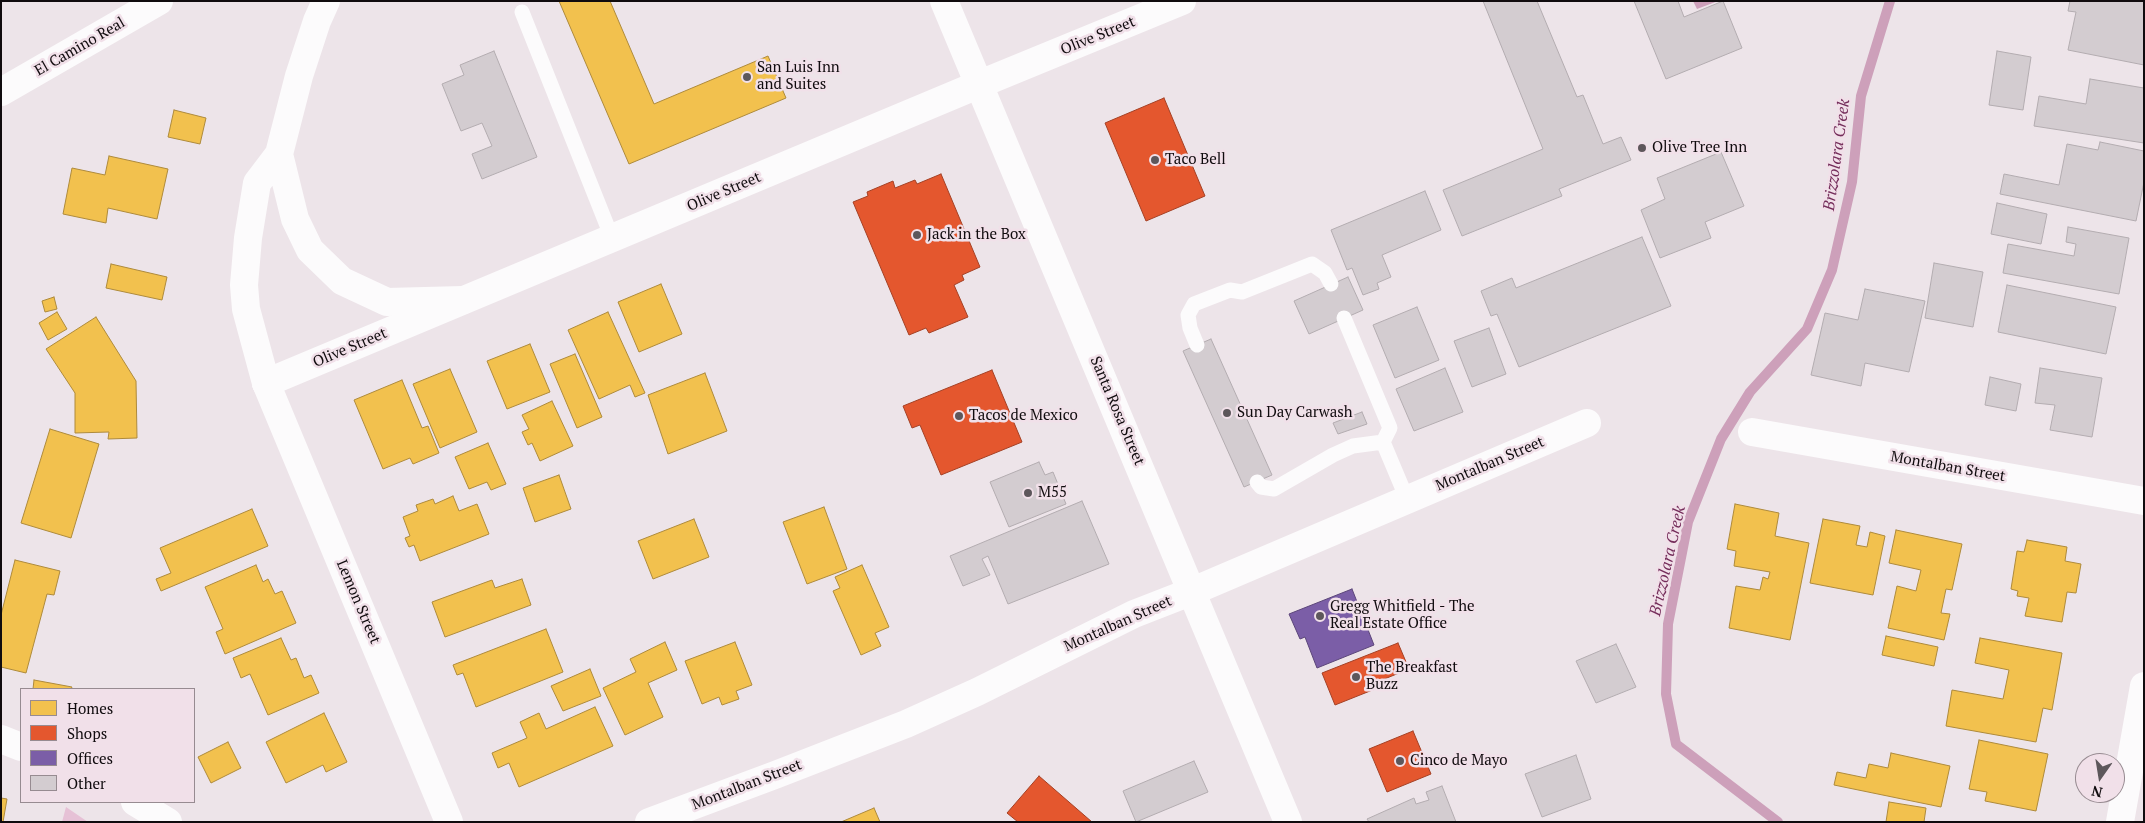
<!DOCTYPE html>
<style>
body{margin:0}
#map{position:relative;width:2145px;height:823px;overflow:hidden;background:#ede4e9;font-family:"PT Serif",serif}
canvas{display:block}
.frame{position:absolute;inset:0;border:2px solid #100b0e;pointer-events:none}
.legend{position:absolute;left:20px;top:688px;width:175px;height:115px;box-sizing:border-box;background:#f1e0e9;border:1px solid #978b91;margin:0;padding:6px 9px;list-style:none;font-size:15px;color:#100b0e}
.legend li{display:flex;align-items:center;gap:10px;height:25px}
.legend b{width:25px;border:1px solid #978b91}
.north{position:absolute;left:2075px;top:753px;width:50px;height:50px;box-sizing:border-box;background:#f1e0e9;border:1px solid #978b91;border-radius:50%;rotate:193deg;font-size:14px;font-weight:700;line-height:20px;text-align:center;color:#100b0e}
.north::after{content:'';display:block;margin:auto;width:18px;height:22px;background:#5d575b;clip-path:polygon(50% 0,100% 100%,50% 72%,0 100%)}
</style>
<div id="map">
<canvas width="2145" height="823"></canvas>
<div class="frame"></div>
<ul class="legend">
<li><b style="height:14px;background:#f2c14e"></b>Homes</li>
<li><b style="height:14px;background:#e4572e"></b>Shops</li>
<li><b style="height:14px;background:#7b5ea7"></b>Offices</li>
<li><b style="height:14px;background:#d3ccd0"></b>Other</li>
</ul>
<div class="north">N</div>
</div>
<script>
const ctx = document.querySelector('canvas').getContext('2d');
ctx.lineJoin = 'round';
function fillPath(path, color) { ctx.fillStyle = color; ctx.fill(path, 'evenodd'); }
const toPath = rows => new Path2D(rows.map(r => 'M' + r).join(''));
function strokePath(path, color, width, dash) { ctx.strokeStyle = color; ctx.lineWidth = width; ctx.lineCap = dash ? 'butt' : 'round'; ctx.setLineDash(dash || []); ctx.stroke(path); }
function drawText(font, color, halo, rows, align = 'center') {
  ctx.font = font + ' "PT Serif",serif'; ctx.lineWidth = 5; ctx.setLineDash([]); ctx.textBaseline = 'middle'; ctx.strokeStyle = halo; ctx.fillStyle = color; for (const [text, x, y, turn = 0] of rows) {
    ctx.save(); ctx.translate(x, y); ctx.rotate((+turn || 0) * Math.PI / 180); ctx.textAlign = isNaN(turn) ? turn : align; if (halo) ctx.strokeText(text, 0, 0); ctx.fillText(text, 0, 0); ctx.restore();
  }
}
const green = toPath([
 [66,807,88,822,62,822]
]);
const water = toPath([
 [1693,1,1718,1,1697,9]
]);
const homes = toPath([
 [559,1,610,1,654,104,768,56,786,98,629,164,559,1],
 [174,110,206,118,200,144,168,137,174,110],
 [109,156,168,169,157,219,108,208,106,223,63,214,72,168,105,175,109,156],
 [111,264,167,277,162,300,106,288,111,264],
 [661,284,682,334,639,352,618,302,661,284],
 [54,297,57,309,45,312,42,301,54,297],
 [57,312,67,329,48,340,39,323,57,312],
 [608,312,645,393,635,397,630,385,599,399,568,330,608,312],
 [96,317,136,381,137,438,108,439,109,432,75,433,75,393,46,349,96,317],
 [530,344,550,392,507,409,487,361,530,344],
 [575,354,602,417,577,428,550,364,575,354],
 [450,369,477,432,440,448,413,384,450,369],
 [705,373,727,431,668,454,648,395,705,373],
 [402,380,422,428,428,426,439,453,413,464,410,458,383,469,354,400,402,380],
 [552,401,573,446,540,461,532,443,528,445,522,432,529,429,522,415,552,401],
 [50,429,99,444,71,538,21,523,50,429],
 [488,443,506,484,491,490,487,482,469,489,455,457,488,443],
 [559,475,571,509,535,522,523,488,559,475],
 [453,496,459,511,477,504,489,534,420,561,414,545,409,547,405,538,410,536,403,517,418,511,416,505,433,499,435,504,453,496],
 [1735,504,1779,513,1775,536,1809,543,1790,640,1729,628,1736,586,1760,590,1763,577,1768,579,1770,572,1734,566,1736,551,1727,549,1735,504],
 [824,507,847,569,807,584,783,522,824,507],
 [252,509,268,546,161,591,156,579,171,573,160,548,252,509],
 [694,519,709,557,653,579,638,541,694,519],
 [1823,519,1860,526,1856,545,1867,547,1870,532,1885,536,1873,595,1810,583,1823,519],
 [1896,530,1962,544,1952,590,1946,589,1941,613,1950,614,1944,640,1888,628,1897,586,1916,591,1921,570,1889,563,1896,530],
 [2027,540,2067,547,2065,561,2081,564,2076,593,2067,592,2062,622,2025,616,2029,598,2017,596,2018,591,2011,589,2017,551,2024,552,2027,540],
 [15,560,60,571,54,595,47,594,26,673,1,667,1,615,15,560],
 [256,565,263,582,268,579,275,594,282,591,296,623,225,654,216,632,223,629,205,587,256,565],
 [862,565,889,627,875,633,881,646,861,655,833,591,840,588,835,577,862,565],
 [522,579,531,605,445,637,432,602,492,580,495,588,522,579],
 [546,629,563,672,476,707,463,673,457,675,453,665,546,629],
 [1886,636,1938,647,1934,666,1882,655,1886,636],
 [281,638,291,660,296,658,304,678,311,675,319,693,268,715,250,674,241,678,233,658,281,638],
 [1980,638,2062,653,2052,710,2043,708,2036,742,1946,726,1952,690,2003,699,2009,670,1975,663,1980,638],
 [665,642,677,670,648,683,663,717,625,735,603,688,636,672,630,659,665,642],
 [735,642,752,685,736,691,739,699,722,705,719,697,702,704,685,661,735,642],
 [590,669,601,696,563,711,551,686,590,669],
 [34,680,72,687,71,689,33,689,34,680],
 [595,707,613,746,519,787,509,763,498,768,492,753,527,738,520,722,539,713,546,729,595,707],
 [324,713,347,762,326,772,323,765,286,783,266,742,324,713],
 [1979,740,2048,754,2036,811,1985,801,1987,792,1969,789,1979,740],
 [228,742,241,768,211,783,198,757,228,742],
 [1891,753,1950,766,1941,807,1834,785,1837,772,1866,778,1869,764,1888,768,1891,753],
 [1,798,7,799,3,822,1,822,1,798],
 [1889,802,1926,808,1924,822,1886,822,1889,802],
 [874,808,880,822,841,822,874,808]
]);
const shops = toPath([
 [1164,98,1205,196,1146,221,1105,123,1164,98],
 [941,174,980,267,962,275,964,280,954,285,968,317,929,333,926,328,909,335,853,202,868,196,867,192,893,181,895,188,915,180,917,184,941,174],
 [992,370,1022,442,941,475,920,425,912,428,903,406,992,370],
 [1398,643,1409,669,1377,682,1380,687,1335,705,1322,673,1398,643],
 [1413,731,1431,774,1387,792,1369,749,1413,731],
 [1039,776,1092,822,1018,822,1007,813,1039,776]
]);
const offices = toPath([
 [1352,589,1374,645,1317,668,1305,637,1300,639,1289,614,1352,589]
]);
const stream = toPath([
 [1778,822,1676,744,1666,694,1668,624,1688,522,1721,439,1750,392,1807,329,1832,270,1852,182,1861,96,1890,1]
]);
const building = toPath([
 [1483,1,1537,1,1577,97,1583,95,1603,144,1621,137,1631,160,1559,189,1562,196,1462,236,1443,190,1543,149,1483,1],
 [1634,1,1678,1,1684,17,1723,1,1742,48,1666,79,1634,1],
 [2070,1,2144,1,2144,65,2068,50,2076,12,2068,11,2070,1],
 [494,51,537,157,482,179,472,154,492,146,482,123,461,131,442,84,464,75,460,65,494,51],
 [1997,51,2031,57,2023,110,1989,105,1997,51],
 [2090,79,2144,88,2144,143,2034,126,2039,96,2086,104,2090,79],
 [2100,142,2144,151,2144,182,2136,221,2000,194,2004,174,2059,185,2067,144,2098,150,2100,142],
 [1721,152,1744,206,1705,222,1711,238,1660,258,1641,210,1665,199,1657,178,1721,152],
 [1425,191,1441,230,1382,255,1391,277,1377,283,1379,289,1363,295,1352,268,1347,270,1331,230,1425,191],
 [1997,203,2047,214,2041,244,1991,234,1997,203],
 [2068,227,2129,238,2119,294,2003,273,2008,244,2074,256,2076,244,2066,242,2068,227],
 [1642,237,1671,306,1519,367,1497,314,1491,316,1481,291,1512,278,1516,288,1642,237],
 [1934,263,1983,272,1973,327,1925,318,1934,263],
 [1348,277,1363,310,1309,334,1294,301,1348,277],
 [2007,285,2116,307,2106,354,1998,332,2007,285],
 [1865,289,1925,301,1909,372,1865,363,1861,386,1811,375,1825,313,1858,320,1865,289],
 [1417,307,1439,360,1395,378,1373,325,1417,307],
 [1489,328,1506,374,1472,387,1454,341,1489,328],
 [1211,339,1272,475,1244,487,1183,351,1211,339],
 [1445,368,1463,412,1414,431,1396,389,1445,368],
 [2040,368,2102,378,2092,437,2050,430,2055,405,2035,403,2040,368],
 [1990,377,2021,384,2016,411,1985,405,1990,377],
 [1362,412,1367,424,1338,434,1333,423,1362,412],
 [1039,462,1045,475,1053,472,1066,504,1009,527,990,482,1039,462],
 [1082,501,1109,564,1008,604,988,556,982,559,990,575,963,586,950,556,1082,501],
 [1616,644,1636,687,1596,703,1576,661,1616,644],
 [1576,755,1591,799,1542,817,1525,774,1576,755],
 [1194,761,1208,792,1136,822,1123,791,1194,761],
 [1442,786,1456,822,1369,822,1367,819,1414,798,1416,804,1429,800,1426,792,1442,786]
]);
const lane = toPath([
 [522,12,612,238],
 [1197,345,1190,328,1188,315,1194,304,1230,290,1242,292,1312,264,1325,273,1331,284],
 [1383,442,1407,499],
 [1257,482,1261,487,1274,489,1333,455,1353,446,1383,442,1390,428,1344,318]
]);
const street = toPath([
 [266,383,449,822],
 [1752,432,2144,501],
 [1,739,21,747],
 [135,802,168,822],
 [649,822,775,775,906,724,977,692,1134,614,1193,591,1587,423],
 [2120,822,2144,686]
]);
const primary = toPath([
 [266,383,980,84]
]);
const highway = toPath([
 [326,1,317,21,299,76,279,154,295,219,310,250,342,281,387,302,463,300],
 [944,1,1288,822],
 [980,84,1182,1],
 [1,92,159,1],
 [266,383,246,309,244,285,248,238,257,183,279,154]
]);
const markers = [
 [747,77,5,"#5d575b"],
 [1642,148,5,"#5d575b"],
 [1155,160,5,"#5d575b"],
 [917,235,5,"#5d575b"],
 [1227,413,5,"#5d575b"],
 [959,416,5,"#5d575b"],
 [1028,493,5,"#5d575b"],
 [1320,616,5,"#5d575b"],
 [1356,677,5,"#5d575b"],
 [1400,761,5,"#5d575b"]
];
const streetNames = [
 ["Olive Street",1098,36,-22],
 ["El Camino Real",80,47,-30],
 ["Olive Street",724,192,-23],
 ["Olive Street",350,348,-23],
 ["Santa Rosa Street",1117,411,67],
 ["Montalban Street",1490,464,-23],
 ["Montalban Street",1948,467,10],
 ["Lemon Street",358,602,67],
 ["Montalban Street",1118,624,-24],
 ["Montalban Street",747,785,-21]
];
const poiNames = [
 ["San Luis Inn",757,68],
 ["and Suites",757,85],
 ["Olive Tree Inn",1652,148],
 ["Taco Bell",1165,160],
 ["Jack in the Box",927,235],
 ["Sun Day Carwash",1237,413],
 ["Tacos de Mexico",969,416],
 ["M55",1038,493],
 ["Gregg Whitfield - The",1330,607],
 ["Real Estate Office",1330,624],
 ["The Breakfast",1366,668],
 ["Buzz",1366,685],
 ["Cinco de Mayo",1410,761]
];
const waterNames = [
 ["Brizzolara Creek",1837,155,-82],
 ["Brizzolara Creek",1668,561,-77]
];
fillPath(green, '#e6c1d6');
fillPath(water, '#cda0ba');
fillPath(homes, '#f2c14e');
strokePath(homes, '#ae8a3b', 1);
fillPath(shops, '#e4572e');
strokePath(shops, '#a44024', 1);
fillPath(offices, '#7b5ea7');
strokePath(offices, '#5b4579', 1);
strokePath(stream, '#cda0ba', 10);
fillPath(building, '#d3ccd0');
strokePath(building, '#b3acb0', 1);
strokePath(lane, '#fcfbfc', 15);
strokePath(street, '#fcfbfc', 28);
strokePath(primary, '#fcfbfc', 28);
strokePath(highway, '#fcfbfc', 28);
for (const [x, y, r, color] of markers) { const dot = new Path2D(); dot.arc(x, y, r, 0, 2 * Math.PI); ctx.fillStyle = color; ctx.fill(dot); strokePath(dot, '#f1e0e9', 2); }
drawText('15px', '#100b0e', '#f1e0e9', streetNames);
drawText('15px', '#100b0e', '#f1e0e9', poiNames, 'left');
drawText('italic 16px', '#742c5a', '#f1e0e9', waterNames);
</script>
